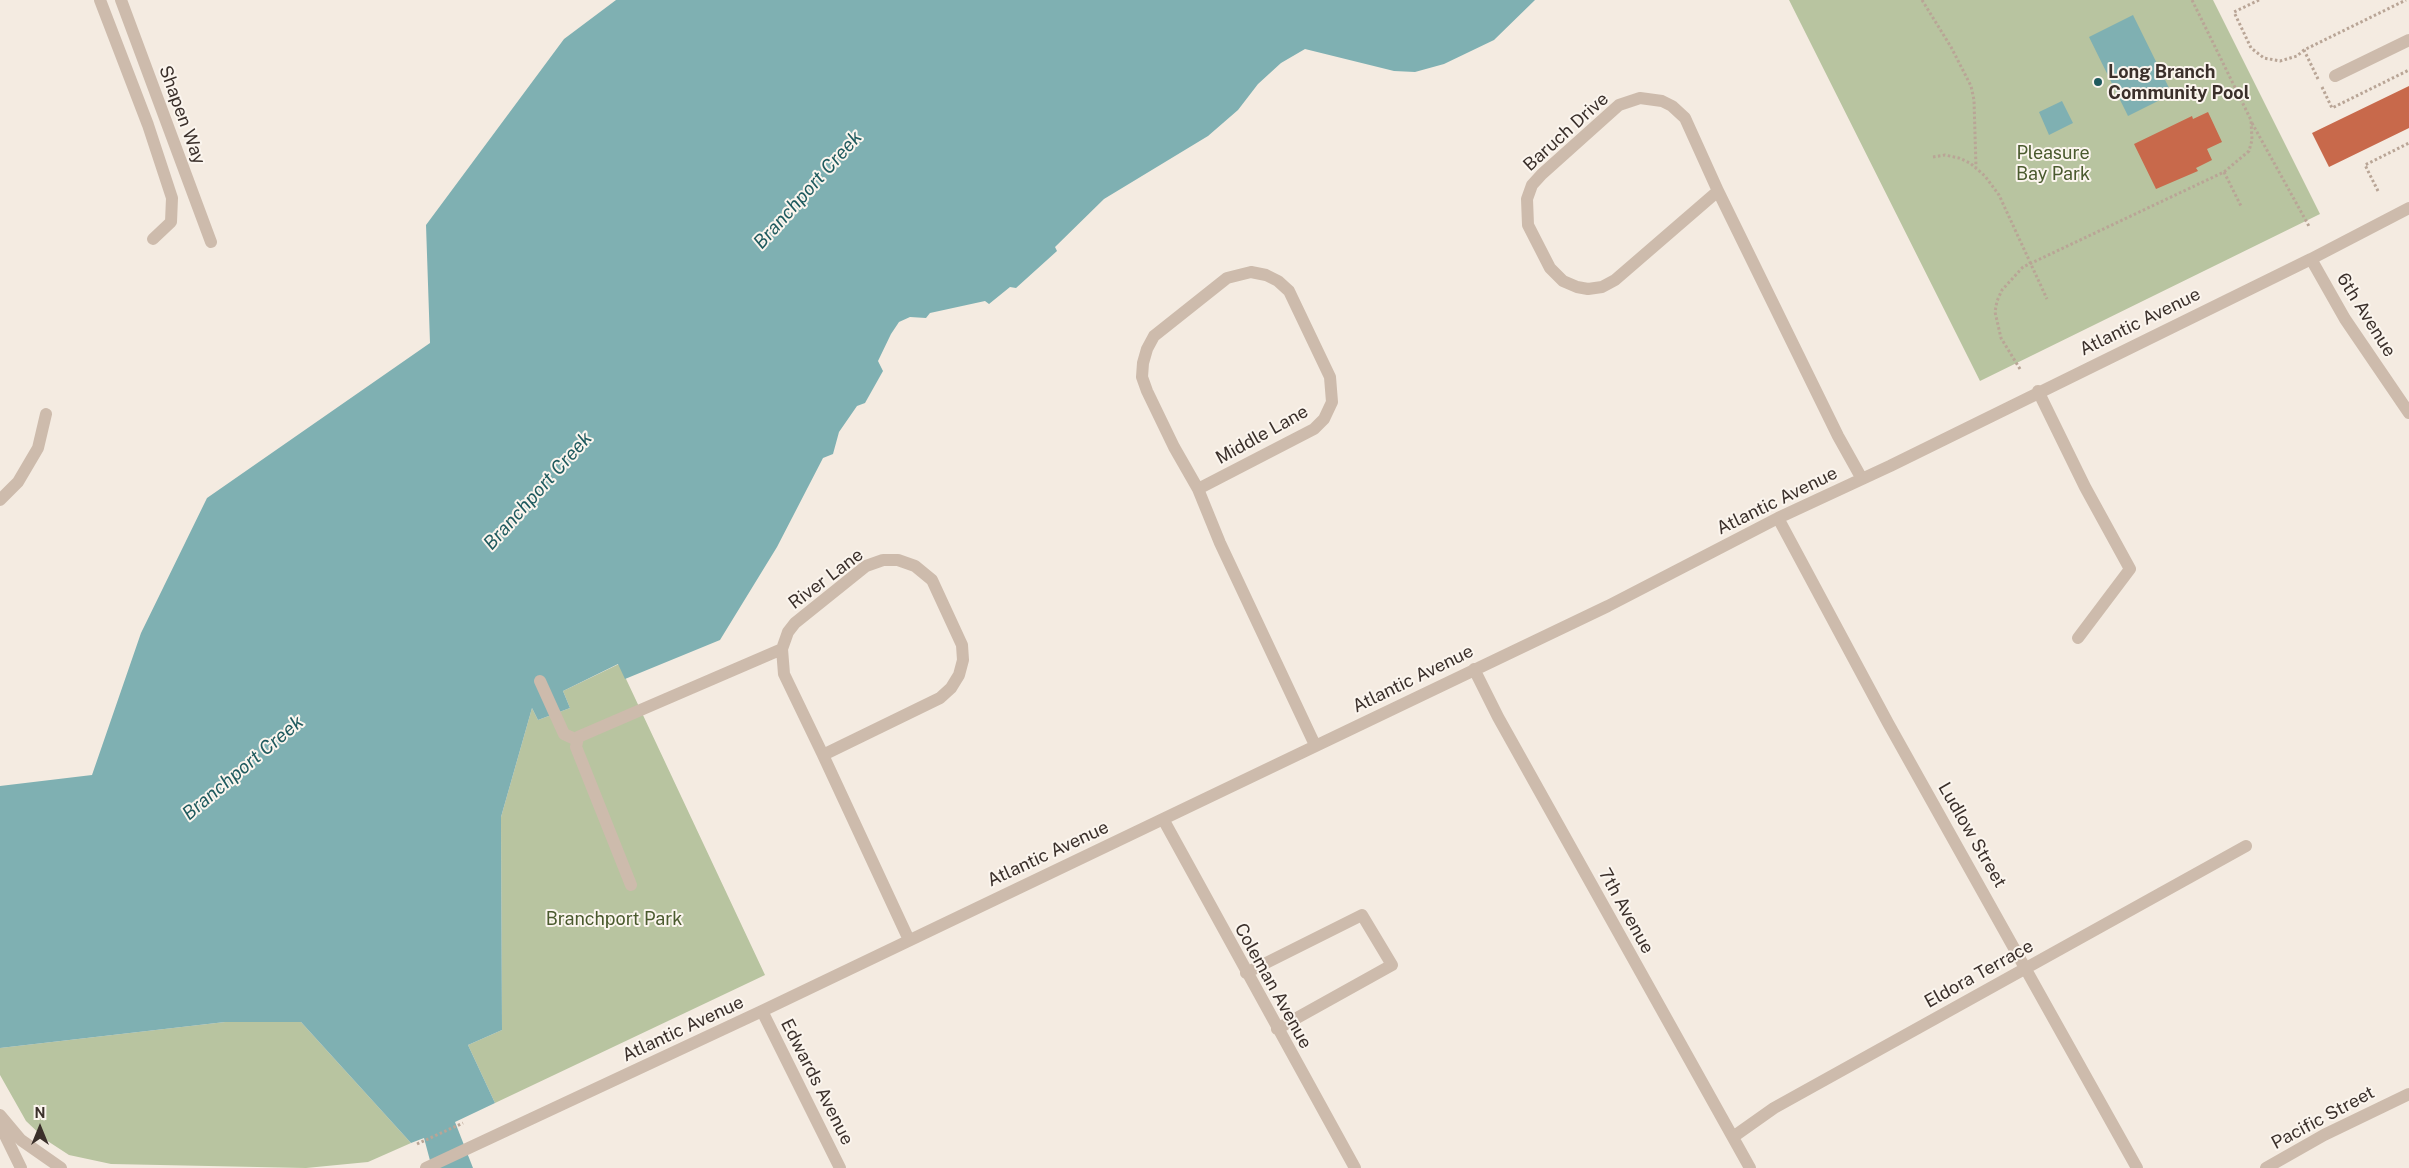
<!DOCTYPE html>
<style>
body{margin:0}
#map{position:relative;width:2409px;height:1168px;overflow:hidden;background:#f4ebe1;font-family:"Public Sans",sans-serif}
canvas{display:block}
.north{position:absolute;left:15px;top:1103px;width:50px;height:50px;-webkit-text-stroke:4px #fbf5ee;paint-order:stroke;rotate:0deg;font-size:14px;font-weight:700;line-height:20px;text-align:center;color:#3b302b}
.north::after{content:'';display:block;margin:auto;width:18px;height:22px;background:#3b302b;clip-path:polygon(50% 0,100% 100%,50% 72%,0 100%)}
</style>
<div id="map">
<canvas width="2409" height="1168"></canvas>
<div class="north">N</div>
</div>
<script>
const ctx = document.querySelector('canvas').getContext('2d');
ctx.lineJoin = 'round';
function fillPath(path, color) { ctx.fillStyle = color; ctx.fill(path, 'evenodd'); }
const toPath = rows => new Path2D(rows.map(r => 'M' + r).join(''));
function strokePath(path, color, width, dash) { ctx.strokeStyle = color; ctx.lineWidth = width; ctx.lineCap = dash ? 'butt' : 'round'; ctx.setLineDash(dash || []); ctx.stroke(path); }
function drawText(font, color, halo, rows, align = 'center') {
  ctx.font = font + ' "Public Sans",sans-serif'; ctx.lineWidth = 4; ctx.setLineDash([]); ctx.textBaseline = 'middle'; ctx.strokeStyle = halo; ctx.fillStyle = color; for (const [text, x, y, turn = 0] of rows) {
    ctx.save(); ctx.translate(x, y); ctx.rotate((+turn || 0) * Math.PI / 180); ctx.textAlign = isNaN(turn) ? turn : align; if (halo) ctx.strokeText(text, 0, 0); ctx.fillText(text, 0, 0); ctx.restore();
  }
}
const green = toPath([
 [1789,0,2213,0,2320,214,1980,381],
 [619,664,765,975,495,1103,468,1045,502,1030,501,817,532,708,538,720,570,708,563,691],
 [225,1022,301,1022,411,1143,368,1162,306,1168,111,1164,69,1155,46,1140,26,1121,0,1075,0,1048]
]);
const water = toPath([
 [616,0,1535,0,1494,40,1444,64,1415,72,1394,71,1305,49,1281,63,1258,84,1238,110,1208,136,1104,199,1055,247,1057,251,1016,288,1010,287,989,304,985,301,930,313,926,318,910,317,899,322,891,334,878,361,883,371,865,403,857,406,839,432,833,454,823,458,777,547,720,640,625,679,618,664,563,691,570,708,538,720,532,708,501,817,502,1030,468,1045,495,1103,455,1122,473,1168,432,1168,424,1138,411,1143,301,1022,225,1022,0,1048,0,786,92,775,141,633,207,498,430,343,426,225,564,39],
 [2133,15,2172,94,2128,116,2089,37],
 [2062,101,2073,123,2049,135,2039,112]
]);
const building = toPath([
 [2409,86,2409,128,2329,167,2312,133],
 [2208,112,2222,142,2207,149,2212,160,2196,168,2198,171,2156,189,2134,144,2192,116,2193,119]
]);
const path = toPath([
 [1922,0,1951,47,1971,86,1974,100,1976,167],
 [2259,0,2234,12,2251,48,2264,58,2280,61,2297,56,2304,50],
 [2318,79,2304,50,2406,0],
 [2322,87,2332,108,2409,70],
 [2252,123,2310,228],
 [1933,157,1945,155,1959,158,1970,163,1985,176,1999,195,2047,299],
 [2224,172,2241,206],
 [2378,191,2365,165,2409,143],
 [2020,369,2001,338,1995,312,1997,301,2002,290,2023,267,2224,172,2249,151,2252,140,2251,120,2192,0],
 [417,1144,463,1123]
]);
const minor = toPath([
 [100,0,148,125,172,198,171,222,153,239],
 [121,0,211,242],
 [2335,76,2409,40],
 [1640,98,1662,101,1672,106,1685,118,1718,191,1615,280,1602,287,1588,289,1577,287,1563,281,1550,268,1528,225,1527,199,1532,185,1542,174,1619,105,1640,98],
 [1718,191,1838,436,1862,479],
 [2311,259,2345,319,2409,413],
 [1251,272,1266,275,1278,281,1289,291,1330,377,1332,402,1324,419,1314,429,1198,489,1174,447,1147,391,1142,377,1143,363,1147,349,1154,336,1227,278,1251,272],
 [2038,391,2085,487,2130,569,2078,638],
 [1198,489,1220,543,1315,745],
 [0,500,18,482,38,448,46,414],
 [1778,518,1888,723,2137,1168],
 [883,560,898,560,915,566,932,580,962,645,963,660,959,675,951,688,940,698,823,755,784,674,782,649,788,632,795,623,866,566,883,560],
 [1474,669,1498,717,1750,1168],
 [540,681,564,734,577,740],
 [823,755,909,940],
 [1163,819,1355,1168],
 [631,885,576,747,578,737,782,649],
 [1246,973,1362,915,1392,965,1277,1029],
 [762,1011,840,1168],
 [0,1115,21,1140,61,1168],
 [0,1125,21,1168],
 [1733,1137,1774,1108,2246,846],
 [426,1168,762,1011,1608,606,1778,518,1890,466,2311,259,2409,208],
 [2266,1168,2324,1135,2409,1094]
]);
const markers = [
 [2098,82,5,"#1f5a5e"]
];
const poiNames = [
 ["Long Branch",2108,72],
 ["Community Pool",2108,93]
];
const streetNames = [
 ["Shapen Way",182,115,70],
 ["Baruch Drive",1566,132,-42],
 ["6th Avenue",2366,315,58],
 ["Atlantic Avenue",2140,322,-26],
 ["Middle Lane",1262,435,-29],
 ["Atlantic Avenue",1777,501,-26],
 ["River Lane",826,579,-37],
 ["Atlantic Avenue",1413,679,-26],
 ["Ludlow Street",1972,835,60],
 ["Atlantic Avenue",1048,854,-25],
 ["7th Avenue",1626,911,61],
 ["Eldora Terrace",1979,974,-29],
 ["Coleman Avenue",1273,986,61],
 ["Atlantic Avenue",683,1029,-25],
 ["Edwards Avenue",817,1082,63],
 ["Pacific Street",2323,1118,-28]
];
const parkNames = [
 ["Pleasure",2053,153],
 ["Bay Park",2053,174],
 ["Branchport Park",614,919]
];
const waterNames = [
 ["Branchport Creek",808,190,-48],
 ["Branchport Creek",538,491,-48],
 ["Branchport Creek",243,768,-40]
];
fillPath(green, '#b8c4a0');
fillPath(water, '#7fb0b2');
fillPath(building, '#c8694b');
strokePath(path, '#b9a596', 3, [2.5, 2.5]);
strokePath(minor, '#cdbbac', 12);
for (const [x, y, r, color] of markers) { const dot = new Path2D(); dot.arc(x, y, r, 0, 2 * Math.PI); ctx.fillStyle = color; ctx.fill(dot); strokePath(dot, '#fbf5ee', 2); }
drawText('bold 18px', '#3b302b', '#fbf5ee', poiNames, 'left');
drawText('18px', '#3b302b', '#fbf5ee', streetNames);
drawText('18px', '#4a5a2e', '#fbf5ee', parkNames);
drawText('italic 19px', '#1f5a5e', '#fbf5ee', waterNames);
</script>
